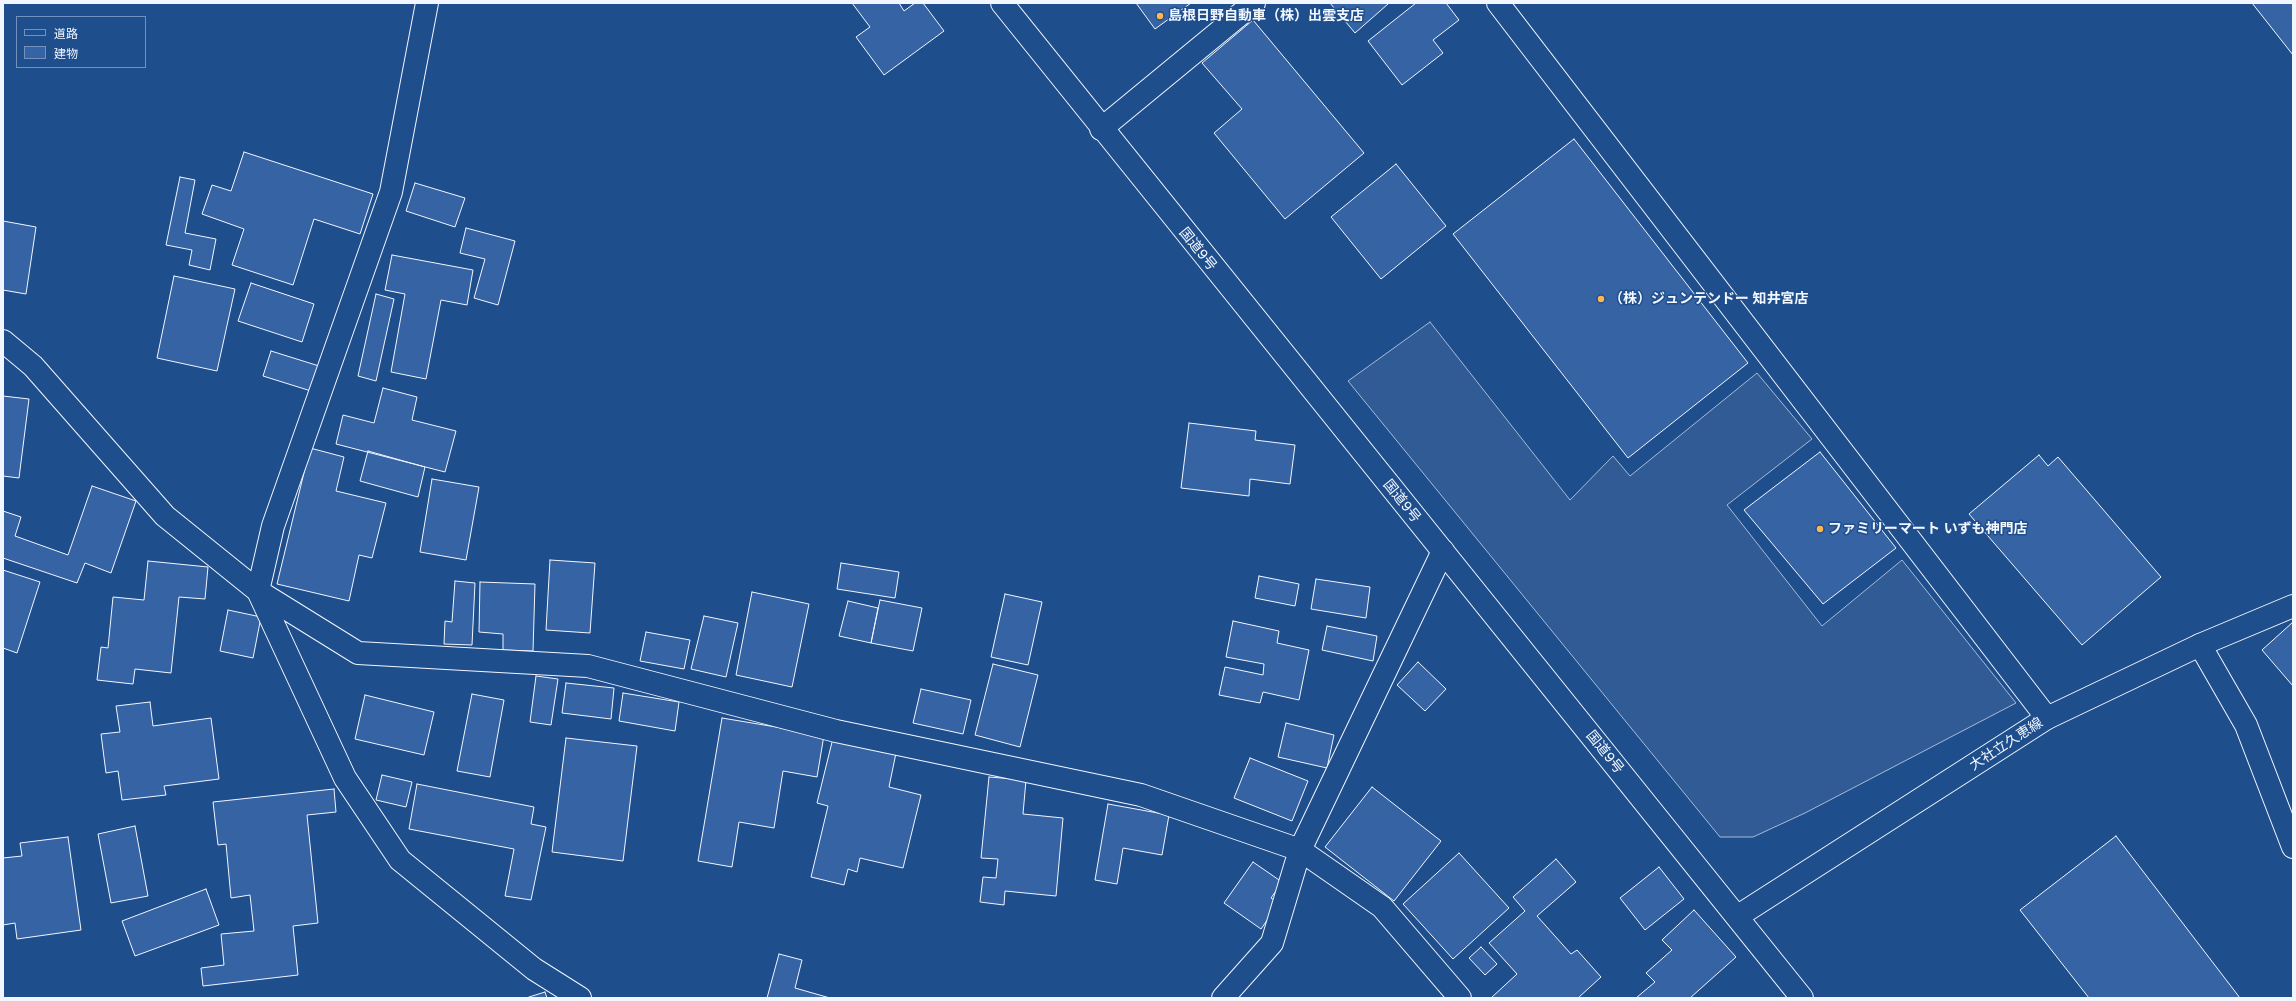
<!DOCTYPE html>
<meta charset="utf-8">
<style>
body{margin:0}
#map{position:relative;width:2296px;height:1001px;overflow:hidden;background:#1f4e8c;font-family:"Golos Text","Noto Sans JP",sans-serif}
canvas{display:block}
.frame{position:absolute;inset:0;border:4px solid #f2f6ff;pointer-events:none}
.legend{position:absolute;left:16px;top:16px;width:130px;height:52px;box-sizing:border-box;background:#1f4e8c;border:1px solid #7391ba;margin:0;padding:5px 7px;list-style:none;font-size:12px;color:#f2f6ff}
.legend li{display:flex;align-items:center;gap:8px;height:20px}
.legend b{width:20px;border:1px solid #7391ba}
</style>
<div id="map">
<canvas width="2296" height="1001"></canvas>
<div class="frame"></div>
<ul class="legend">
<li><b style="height:5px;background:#1f4e8c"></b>道路</li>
<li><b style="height:11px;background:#3563a3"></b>建物</li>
</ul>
</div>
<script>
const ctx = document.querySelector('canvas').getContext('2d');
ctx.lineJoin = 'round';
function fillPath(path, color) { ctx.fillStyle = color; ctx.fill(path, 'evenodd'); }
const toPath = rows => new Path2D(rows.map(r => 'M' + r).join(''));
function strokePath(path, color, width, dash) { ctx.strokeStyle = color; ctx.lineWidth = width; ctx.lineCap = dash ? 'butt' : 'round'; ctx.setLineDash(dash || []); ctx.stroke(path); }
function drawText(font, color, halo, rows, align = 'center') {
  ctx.font = font + ' "Golos Text","Noto Sans JP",sans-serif'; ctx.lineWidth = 3; ctx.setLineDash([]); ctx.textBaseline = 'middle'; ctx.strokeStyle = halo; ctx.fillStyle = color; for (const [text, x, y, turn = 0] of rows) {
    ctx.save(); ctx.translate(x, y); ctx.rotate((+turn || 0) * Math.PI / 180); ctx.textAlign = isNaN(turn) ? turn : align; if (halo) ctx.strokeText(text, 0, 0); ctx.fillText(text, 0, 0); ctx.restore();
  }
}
const parking = toPath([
 [1430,322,1570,500,1613,456,1630,476,1757,373,1812,439,1727,505,1822,626,1902,560,2016,703,1805,813,1753,837,1720,837,1348,381,1430,322]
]);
const building = toPath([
 [852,3,899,3,904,11,915,3,923,3,944,31,884,75,856,37,870,27,852,3],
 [1136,3,1191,3,1155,29,1136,3],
 [1330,3,1387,3,1388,4,1355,33,1330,3],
 [1416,3,1446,3,1459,20,1433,40,1443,53,1402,85,1368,41,1416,3],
 [2252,3,2293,3,2293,55,2252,3],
 [1253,20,1364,153,1285,219,1214,133,1242,109,1202,63,1253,20],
 [1574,139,1748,363,1628,458,1453,234,1574,139],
 [244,152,373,194,360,234,314,219,293,285,232,265,244,229,202,214,212,185,231,191,244,152],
 [1396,164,1446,226,1381,279,1331,217,1396,164],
 [180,177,195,180,185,233,216,239,210,270,189,265,192,250,166,245,180,177],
 [415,183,465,198,455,227,406,211,415,183],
 [3,221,36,227,26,294,3,290,3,221],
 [466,228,515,241,498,305,474,298,485,259,460,253,466,228],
 [392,255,473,270,467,305,441,300,426,379,391,372,405,294,385,290,392,255],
 [174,276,235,289,217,371,157,358,174,276],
 [251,283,314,304,302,342,238,321,251,283],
 [376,294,394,299,376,381,358,376,376,294],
 [271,351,319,366,311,391,263,376,271,351],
 [383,388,417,397,412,420,456,431,445,472,336,444,343,415,374,423,383,388],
 [3,396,29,399,19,478,3,476,3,396],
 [1189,423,1256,431,1255,440,1295,445,1290,484,1250,479,1249,496,1181,488,1189,423],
 [310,448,344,457,336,491,386,503,372,558,359,555,349,601,277,584,310,448],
 [368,451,425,467,418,497,360,481,368,451],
 [1820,452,1896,548,1823,604,1744,510,1820,452],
 [2039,455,2048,466,2058,457,2161,577,2082,645,1969,514,2039,455],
 [432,479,479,487,466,560,420,552,432,479],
 [92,486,136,501,111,573,85,563,77,583,3,558,3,511,21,517,15,536,68,555,92,486],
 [550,560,595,563,590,633,546,630,550,560],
 [148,561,208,567,205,599,179,597,171,673,135,669,133,684,97,680,101,647,108,648,113,597,144,600,148,561],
 [841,563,899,572,895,598,837,589,841,563],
 [3,570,40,582,17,653,3,648,3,570],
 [1259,576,1299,584,1295,606,1255,598,1259,576],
 [1316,579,1370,587,1366,618,1311,609,1316,579],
 [455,581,475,583,472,645,444,644,445,621,452,622,455,581],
 [480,582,535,584,533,651,503,650,503,634,479,632,480,582],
 [752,592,809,604,792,687,736,675,752,592],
 [1005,594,1042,602,1028,665,991,657,1005,594],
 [880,600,922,608,913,651,871,643,880,600],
 [848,601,878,608,871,643,839,636,848,601],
 [228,610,261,617,253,658,220,651,228,610],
 [704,616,738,623,726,677,691,669,704,616],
 [1233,621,1279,631,1277,643,1309,650,1299,700,1263,692,1260,703,1219,695,1225,667,1263,675,1264,664,1226,657,1233,621],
 [2293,622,2293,686,2262,650,2293,622],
 [1327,626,1377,636,1373,661,1322,650,1327,626],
 [646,632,690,640,684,669,640,661,646,632],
 [1418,662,1446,689,1425,711,1397,685,1418,662],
 [993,664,1038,675,1020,747,975,735,993,664],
 [536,676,558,679,551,725,530,722,536,676],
 [566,683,614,688,611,719,562,713,566,683],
 [921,689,971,700,963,734,913,723,921,689],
 [623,693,679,702,675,731,619,721,623,693],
 [472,694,504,700,490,777,457,771,472,694],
 [365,695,434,712,424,755,355,739,365,695],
 [150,702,153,726,211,718,219,779,164,786,166,795,122,800,118,771,106,773,101,734,120,732,116,706,150,702],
 [722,718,824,735,817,777,783,771,774,828,739,822,732,867,698,861,722,718],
 [1286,723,1334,735,1327,768,1278,757,1286,723],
 [566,738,637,746,623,861,552,852,566,738],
 [833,738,896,753,889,787,921,795,903,868,860,858,857,872,848,869,844,885,811,877,828,806,817,803,833,738],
 [1250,758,1308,781,1292,821,1234,798,1250,758],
 [382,775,412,782,406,807,376,800,382,775],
 [989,777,1026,780,1023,814,1063,818,1056,896,1005,891,1004,905,980,902,983,877,996,878,998,859,981,858,989,777],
 [417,784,534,807,531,824,546,827,531,900,505,896,514,849,409,829,417,784],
 [1372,787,1441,841,1394,901,1325,847,1372,787],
 [334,789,336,812,307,815,318,923,293,926,298,975,203,986,201,968,224,965,221,934,254,931,250,895,231,898,226,844,218,845,213,802,334,789],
 [1108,804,1169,815,1162,855,1123,848,1117,884,1095,880,1108,804],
 [135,826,148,896,111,903,98,834,135,826],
 [2116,836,2240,998,2089,998,2020,910,2116,836],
 [68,837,81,930,17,939,15,923,3,925,3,858,22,856,20,843,68,837],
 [1459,853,1509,908,1453,959,1403,904,1459,853],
 [1556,859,1576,882,1537,916,1571,954,1577,950,1601,977,1578,998,1491,998,1517,974,1489,943,1525,911,1513,897,1556,859],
 [1253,862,1282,882,1271,898,1279,903,1261,929,1224,903,1253,862],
 [1659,867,1684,899,1645,930,1620,898,1659,867],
 [206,889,219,925,135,956,122,921,206,889],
 [1694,910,1736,957,1690,998,1636,998,1655,982,1646,973,1672,950,1662,940,1694,910],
 [1481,947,1497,964,1485,975,1469,958,1481,947],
 [779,954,802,960,795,988,830,998,767,998,779,954],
 [545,992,547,998,526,998,545,992]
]);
const street = toPath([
 [427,3,391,192,273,526,258,591,345,778,400,860,534,969,580,998],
 [1498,3,2047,718],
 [1101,129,1254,3],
 [3,341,33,366,165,516,258,591,358,653,588,666,836,731,1141,795,1300,850,1382,907,1460,998],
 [2200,645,2246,725,2293,847],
 [1223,998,1272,943,1300,850,1443,551]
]);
const secondary = toPath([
 [1738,916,2047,718,2200,645,2293,606]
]);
const highway = toPath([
 [1002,3,1802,998]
]);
const markers = [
 [1160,16,4,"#ffb74d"],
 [1601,299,4,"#ffb74d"],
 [1820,529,4,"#ffb74d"]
];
const poiNames = [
 ["島根日野自動車（株）出雲支店",1168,16],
 ["（株）ジュンテンドー 知井宮店",1609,299],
 ["ファミリーマート いずも神門店",1828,529]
];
const streetNames = [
 ["国道9号",1198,249,51],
 ["国道9号",1402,501,51],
 ["大社立久恵線",2006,744,-33],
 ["国道9号",1605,752,51]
];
fillPath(parking, '#305b95');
strokePath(parking, '#a8bbd7', 1);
fillPath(building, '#3563a3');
strokePath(building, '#f2f6ff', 1);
strokePath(street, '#f2f6ff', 24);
strokePath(secondary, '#f2f6ff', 24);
strokePath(highway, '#f2f6ff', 24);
strokePath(street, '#1f4e8c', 22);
strokePath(secondary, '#1f4e8c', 22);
strokePath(highway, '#1f4e8c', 22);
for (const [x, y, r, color] of markers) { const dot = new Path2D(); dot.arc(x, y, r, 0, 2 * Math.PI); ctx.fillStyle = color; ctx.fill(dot); strokePath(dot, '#1f4e8c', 1.5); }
drawText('bold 14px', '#f2f6ff', '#1f4e8c', poiNames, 'left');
drawText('14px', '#f2f6ff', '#1f4e8c', streetNames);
</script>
